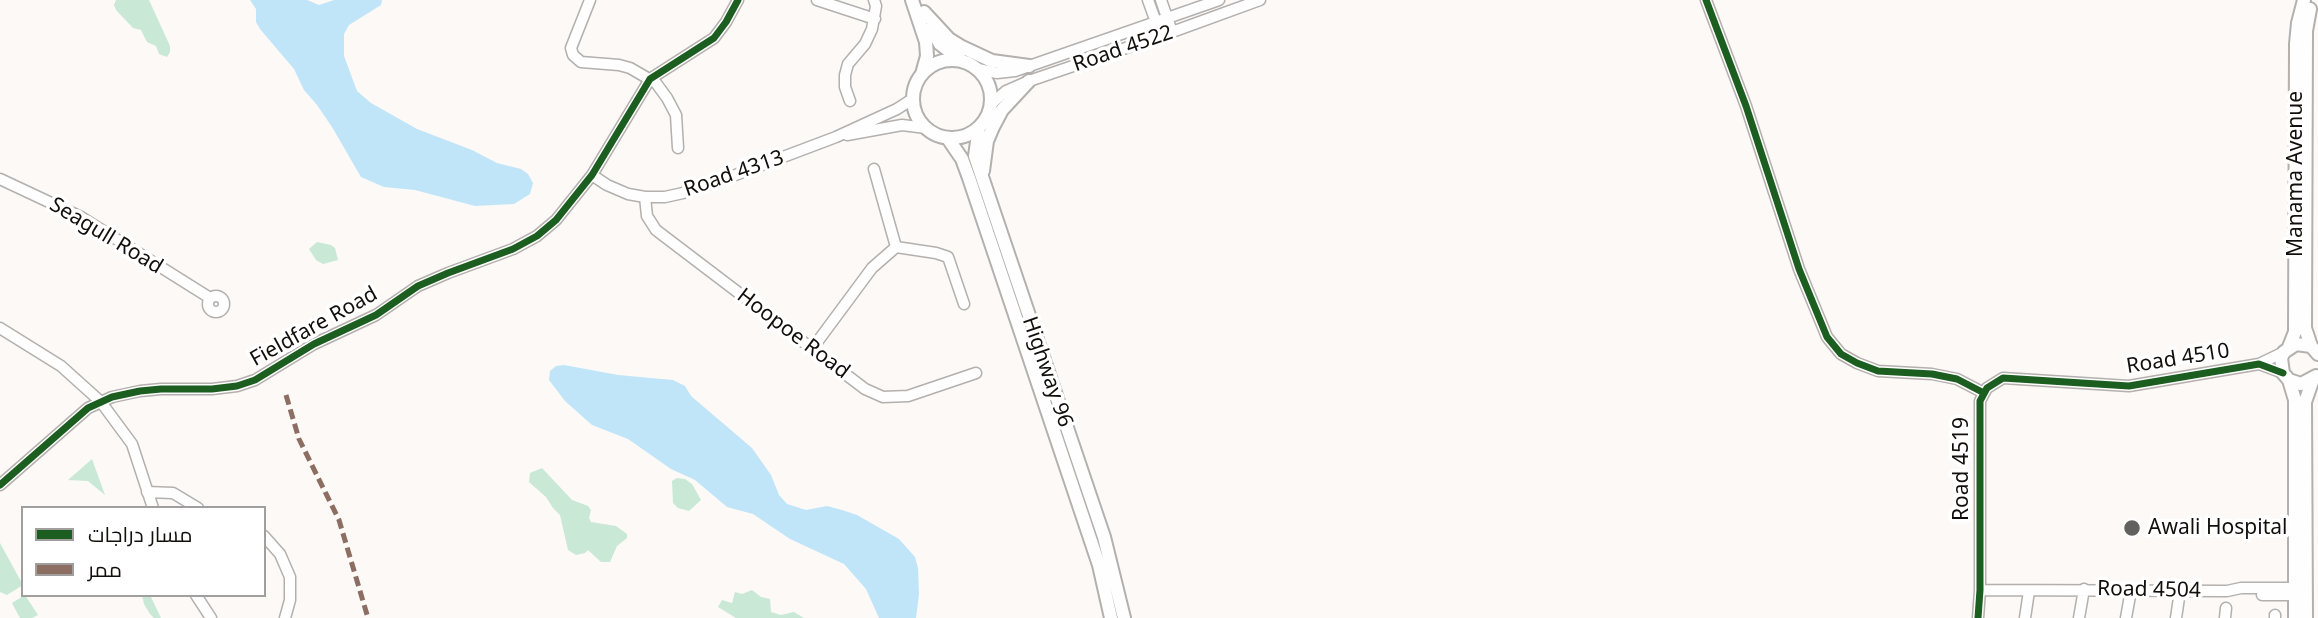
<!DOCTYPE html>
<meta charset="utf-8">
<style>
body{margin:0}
#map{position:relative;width:2318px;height:618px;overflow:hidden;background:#fcf9f6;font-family:"Noto Sans",Cairo,sans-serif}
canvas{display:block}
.legend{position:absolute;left:21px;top:506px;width:245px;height:91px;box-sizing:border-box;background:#fff;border:2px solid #a09f9e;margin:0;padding:9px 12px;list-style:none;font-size:21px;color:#110f0d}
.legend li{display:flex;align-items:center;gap:14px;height:35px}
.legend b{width:35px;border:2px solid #a09f9e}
</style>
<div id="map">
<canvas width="2318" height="618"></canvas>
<ul class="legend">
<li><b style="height:9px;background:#1b5e20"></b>مسار دراجات</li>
<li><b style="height:9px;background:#8d6e63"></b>ممر</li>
</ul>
</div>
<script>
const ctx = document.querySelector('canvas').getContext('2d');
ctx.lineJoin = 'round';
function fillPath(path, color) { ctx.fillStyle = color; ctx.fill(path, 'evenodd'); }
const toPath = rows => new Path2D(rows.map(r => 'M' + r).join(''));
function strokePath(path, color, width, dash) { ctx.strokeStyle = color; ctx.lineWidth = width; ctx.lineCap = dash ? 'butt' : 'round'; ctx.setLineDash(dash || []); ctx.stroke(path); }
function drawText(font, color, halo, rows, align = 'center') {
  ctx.font = font + ' "Noto Sans",sans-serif'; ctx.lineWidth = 7; ctx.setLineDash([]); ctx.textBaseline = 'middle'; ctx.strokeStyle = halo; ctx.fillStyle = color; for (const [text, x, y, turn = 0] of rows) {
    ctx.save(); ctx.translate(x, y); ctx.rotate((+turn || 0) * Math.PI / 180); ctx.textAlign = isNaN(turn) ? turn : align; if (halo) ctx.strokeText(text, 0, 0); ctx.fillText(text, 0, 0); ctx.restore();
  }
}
const green = toPath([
 [116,0,149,0,170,46,170,52,167,57,159,54,156,46,147,42,141,30,133,28,116,10,114,5],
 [317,242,331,245,335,248,338,260,323,264,316,260,309,249],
 [92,459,105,495,88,481,68,480],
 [542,468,572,500,588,506,591,510,589,518,591,522,616,526,627,534,627,538,617,546,610,562,601,562,588,550,585,553,576,555,568,550,560,515,553,508,546,497,529,482,530,473],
 [677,478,685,479,692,484,701,500,689,511,678,508,673,503,672,481],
 [0,543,23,585,7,595,0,592],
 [752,590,761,597,770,599,771,612,781,615,794,612,804,618,736,618,718,607,722,600,732,603,735,592,742,594],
 [25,595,38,615,32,618,20,618,12,603],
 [142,595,150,595,161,618,154,618,150,614,144,604]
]);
const water = toPath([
 [250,0,307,0,319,5,334,0,382,0,381,5,349,25,344,34,344,56,357,91,371,103,417,129,472,150,497,163,521,169,528,174,533,183,530,194,514,204,475,206,415,190,384,187,361,177,332,127,317,105,304,90,294,69,260,29,256,22,256,9],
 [564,365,618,375,673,380,685,386,691,396,752,448,771,475,779,495,787,504,806,510,827,506,842,510,857,515,899,539,915,557,918,568,919,594,916,618,879,618,866,589,844,564,790,539,753,514,727,507,695,480,671,469,628,439,592,425,565,401,549,380,550,371,556,366]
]);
const minor = toPath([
 [590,0,571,48,573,55,581,62,619,65,630,68,656,83,667,98,676,115,678,148],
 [817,0,875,19],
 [1148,0,1161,36],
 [1161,0,1172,32],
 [1706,0,1746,106,1799,269,1827,337,1841,354,1857,363,1878,371,1932,374,1957,379,1984,393],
 [978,69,997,73,1015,71,1219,0],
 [850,101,845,87,845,75,848,64,865,44,872,29,876,6,874,0],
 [990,105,1006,91,1029,81,1161,36,1260,0],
 [847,135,902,125,926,128],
 [874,169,896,247],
 [592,175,607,185,628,194,645,197,665,197,683,193,730,177,836,137,897,109,914,98],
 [0,179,81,217,210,298],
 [645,197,647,216,656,230,865,389,883,397,908,396,976,373],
 '208 304a8 8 0 1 1 16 0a8 8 0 1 1-16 0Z',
 [0,328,61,366,101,402,132,444,153,508],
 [812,349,872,268,896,247,936,253,948,257,964,304],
 [2259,364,2284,352],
 [0,485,88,408,112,397,140,391,161,389,212,389,237,386,255,380,314,344,376,315,418,286,448,273,513,249,537,236,556,220,592,175,650,79,714,38,726,22,738,0],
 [147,492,173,493,198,508],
 [264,536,280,554,290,577,290,600,285,618],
 [1980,590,2227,591,2241,588,2295,588,2300,592],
 [196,595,211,618],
 [2262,595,2299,595],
 [1978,618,1980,590,1980,401,1987,388,2003,378,2129,386,2259,364,2283,373],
 [2025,618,2029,591],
 [2079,618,2084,589],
 [2126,618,2131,590],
 [2176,618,2180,591],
 [2225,618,2226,608],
 [2275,618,2275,615]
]);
const tertiary = toPath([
 [912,0,926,42,927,56,922,74],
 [2310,9,2306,31,2305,328,2311,346],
 [924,12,949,39,962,47,992,61,1029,66],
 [931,28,940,44,961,60],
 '913 99a39 39 0 1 1 78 0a39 39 0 1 1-78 0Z',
 [979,127,975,156,1104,537,1124,618],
 [949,140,962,159,969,178,1099,565,1111,618],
 [983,171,987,141,993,127,1002,110,1029,81],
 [2289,347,2295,332,2296,44,2298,23,2304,0],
 [2316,376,2301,384,2289,380,2283,373,2281,358,2284,352,2296,344,2311,346,2318,354],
 [2289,380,2295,400,2295,618],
 [2306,618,2305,402,2313,379]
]);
const quiet = toPath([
 [286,395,299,439,339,520,368,618]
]);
const cycleway = toPath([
 [1706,0,1746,106,1799,269,1827,337,1841,354,1857,363,1878,371,1932,374,1957,379,1984,393],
 [0,485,88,408,112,397,140,391,161,389,212,389,237,386,255,380,314,344,376,315,418,286,448,273,513,249,537,236,556,220,592,175,650,79,714,38,726,22,738,0],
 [1978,618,1980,590,1980,401,1987,388,2003,378,2129,386,2259,364,2283,373]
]);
const markers = [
 [2132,528,9,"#63615f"]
];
const streetNames = [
 ["Road 4522",1123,49,-19],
 ["Road 4313",734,174,-19],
 ["Manama Avenue",2296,174,-90],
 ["Seagull Road",106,236,31],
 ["Fieldfare Road",314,327,-29],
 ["Hoopoe Road",793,334,37],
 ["Road 4510",2178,359,-9],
 ["Highway 96",1047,372,71],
 ["Road 4519",1962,469,-90],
 ["Road 4504",2149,590,1]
];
const poiNames = [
 ["Awali Hospital",2148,528]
];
fillPath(green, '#c9e8d5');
fillPath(water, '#c0e5f8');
strokePath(minor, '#b3b0ad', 13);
strokePath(tertiary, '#b3b0ad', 16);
strokePath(minor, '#fffefe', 10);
strokePath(tertiary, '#fffefe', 12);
strokePath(quiet, '#8d6e63', 5, [10, 5]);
strokePath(cycleway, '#1b5e20', 7);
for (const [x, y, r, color] of markers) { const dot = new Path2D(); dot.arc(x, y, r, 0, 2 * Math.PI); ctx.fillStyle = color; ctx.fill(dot); strokePath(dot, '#fff', 2.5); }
drawText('21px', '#110f0d', '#fff', streetNames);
drawText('21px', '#110f0d', '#fff', poiNames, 'left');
</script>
